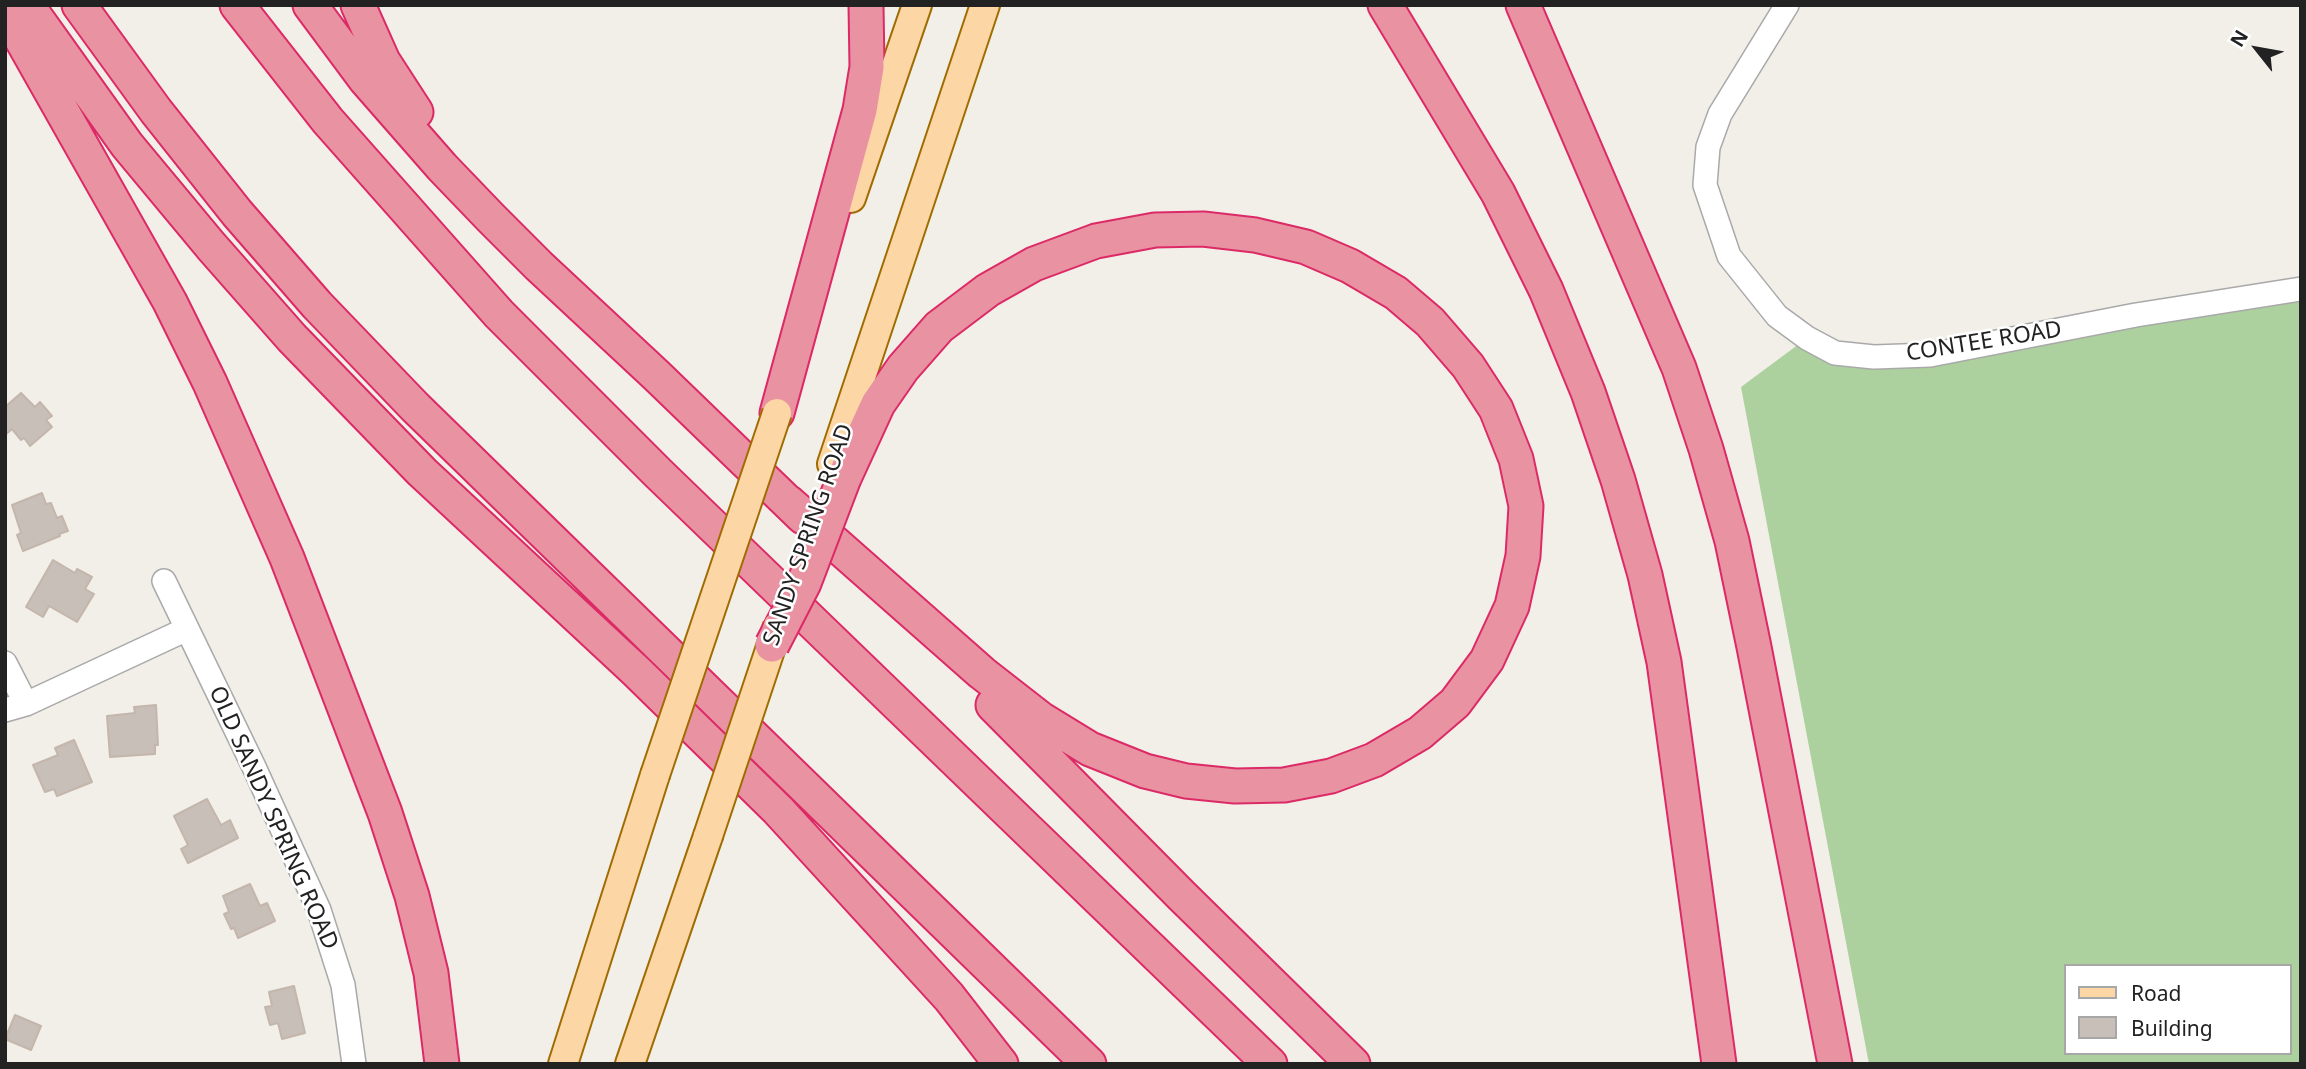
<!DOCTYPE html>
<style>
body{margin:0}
#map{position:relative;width:2306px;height:1069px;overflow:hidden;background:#f2efe9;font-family:"Noto Sans",sans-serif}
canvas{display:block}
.frame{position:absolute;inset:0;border:7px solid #222;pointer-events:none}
.legend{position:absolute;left:2064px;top:964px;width:228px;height:91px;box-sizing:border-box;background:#fff;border:2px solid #a7a7a7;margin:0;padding:9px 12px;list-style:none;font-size:21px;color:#222}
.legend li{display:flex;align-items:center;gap:14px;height:35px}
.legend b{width:35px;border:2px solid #a7a7a7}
.north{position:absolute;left:2222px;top:14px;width:70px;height:70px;-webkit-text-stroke:5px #fff;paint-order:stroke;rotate:301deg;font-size:19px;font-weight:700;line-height:28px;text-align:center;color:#222}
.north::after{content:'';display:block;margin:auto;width:24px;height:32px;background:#222;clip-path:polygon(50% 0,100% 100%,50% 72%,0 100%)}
</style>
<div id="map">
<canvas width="2306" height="1069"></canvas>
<div class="frame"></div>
<ul class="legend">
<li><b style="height:9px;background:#fcd6a4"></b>Road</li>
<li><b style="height:19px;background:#c7bfb8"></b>Building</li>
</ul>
<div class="north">N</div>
</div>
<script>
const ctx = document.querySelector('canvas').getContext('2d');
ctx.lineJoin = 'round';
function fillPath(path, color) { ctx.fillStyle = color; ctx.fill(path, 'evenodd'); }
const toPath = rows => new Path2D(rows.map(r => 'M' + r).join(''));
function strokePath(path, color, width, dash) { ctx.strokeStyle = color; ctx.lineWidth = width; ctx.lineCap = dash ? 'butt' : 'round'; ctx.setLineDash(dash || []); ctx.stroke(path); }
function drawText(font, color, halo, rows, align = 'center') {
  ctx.font = font + ' "Noto Sans",sans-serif'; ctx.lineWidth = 5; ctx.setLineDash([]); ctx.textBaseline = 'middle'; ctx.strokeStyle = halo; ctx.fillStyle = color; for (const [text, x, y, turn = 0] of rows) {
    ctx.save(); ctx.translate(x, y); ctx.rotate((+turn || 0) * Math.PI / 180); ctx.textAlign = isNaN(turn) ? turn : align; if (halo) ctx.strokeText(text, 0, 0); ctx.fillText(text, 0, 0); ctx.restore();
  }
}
const forest = toPath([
 [2301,292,2301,1064,1869,1064,1741,387,1807,338,1930,355],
 [2066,966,2290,966,2290,1053,2066,1053]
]);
const building = toPath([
 [21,393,35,407,40,402,52,416,46,420,52,427,30,446,24,438,21,440,12,429,5,435,5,407,21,393],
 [42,493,46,504,51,503,57,518,62,516,68,531,59,534,60,536,23,551,17,535,21,533,12,505,42,493],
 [53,560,75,573,77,569,92,577,85,589,94,594,77,622,49,606,43,617,26,607,53,560],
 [156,705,158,745,155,745,155,754,110,757,107,716,135,713,134,707,156,705],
 [74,740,92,782,57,796,54,789,45,792,33,765,58,755,55,748,74,740],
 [207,799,221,825,230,820,238,838,188,863,181,849,188,845,174,816,207,799],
 [250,884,260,906,267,903,275,921,238,938,234,928,231,929,224,914,229,912,223,896,250,884],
 [294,986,305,1033,282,1039,278,1023,270,1025,265,1007,272,1006,269,992,294,986],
 [15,1015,41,1026,31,1050,5,1039,15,1015]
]);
const minor = toPath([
 [1787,5,1720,114,1708,147,1705,185,1729,256,1777,316,1807,338,1835,353,1874,357,1930,355,2136,315,2301,289],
 [164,581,254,767,319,910,343,985,354,1064],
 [5,663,26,704],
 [5,710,26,704,187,629]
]);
const major = toPath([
 [851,198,917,5],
 [832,464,985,5],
 [563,1064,655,775],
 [630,1064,708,836]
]);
const highway = toPath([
 [27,5,127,145,211,246,292,338,422,472,636,671,778,810,949,997,1001,1064],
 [79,5,156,111,237,213,317,305,415,407,1089,1064],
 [237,5,328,121,499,314,658,473,1270,1064],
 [310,5,365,79,442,167,491,218,539,266,656,375,803,517],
 [358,5,383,61,416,112],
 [1385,5,1498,193,1546,290,1588,392,1618,480,1645,575,1664,662,1719,1064],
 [1523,5,1679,368,1706,449,1732,541,1754,647,1835,1064],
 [5,10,170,302,210,383,287,558,385,813,412,896,431,973,442,1064],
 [777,413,860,110,867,67,866,5],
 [788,502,982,673,1041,719,1090,749,1145,771,1186,781,1235,786,1284,785,1331,776,1374,760,1420,733,1455,703,1487,660,1512,606,1523,556,1526,506,1516,459,1496,409,1468,366,1430,322,1396,293,1350,266,1306,247,1255,235,1203,229,1155,230,1096,241,1034,264,988,290,939,327,903,368,878,404,844,478],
 [993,705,1181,895,1353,1064]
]);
const majorBridge = toPath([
 [655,775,777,413],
 [708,836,778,626]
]);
const highwayBridge = toPath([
 [772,645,804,583,844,478]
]);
const streetNames = [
 ["CONTEE ROAD",1984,342,-9],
 ["SANDY SPRING ROAD",809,535,-71],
 ["OLD SANDY SPRING ROAD",273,818,66]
];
fillPath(forest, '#add19e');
fillPath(building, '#c7bfb8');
strokePath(building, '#c4b6ab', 2);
strokePath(minor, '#a9a9a9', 26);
strokePath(major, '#a06b00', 32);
strokePath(highway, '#dc2a67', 37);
strokePath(minor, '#fff', 23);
strokePath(major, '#fcd6a4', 28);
strokePath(highway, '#e892a2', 33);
strokePath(majorBridge, '#a06b00', 32, []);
strokePath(highwayBridge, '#dc2a67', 37, []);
strokePath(majorBridge, '#fcd6a4', 28);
strokePath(highwayBridge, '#e892a2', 33);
drawText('23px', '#222', '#fff', streetNames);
</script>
